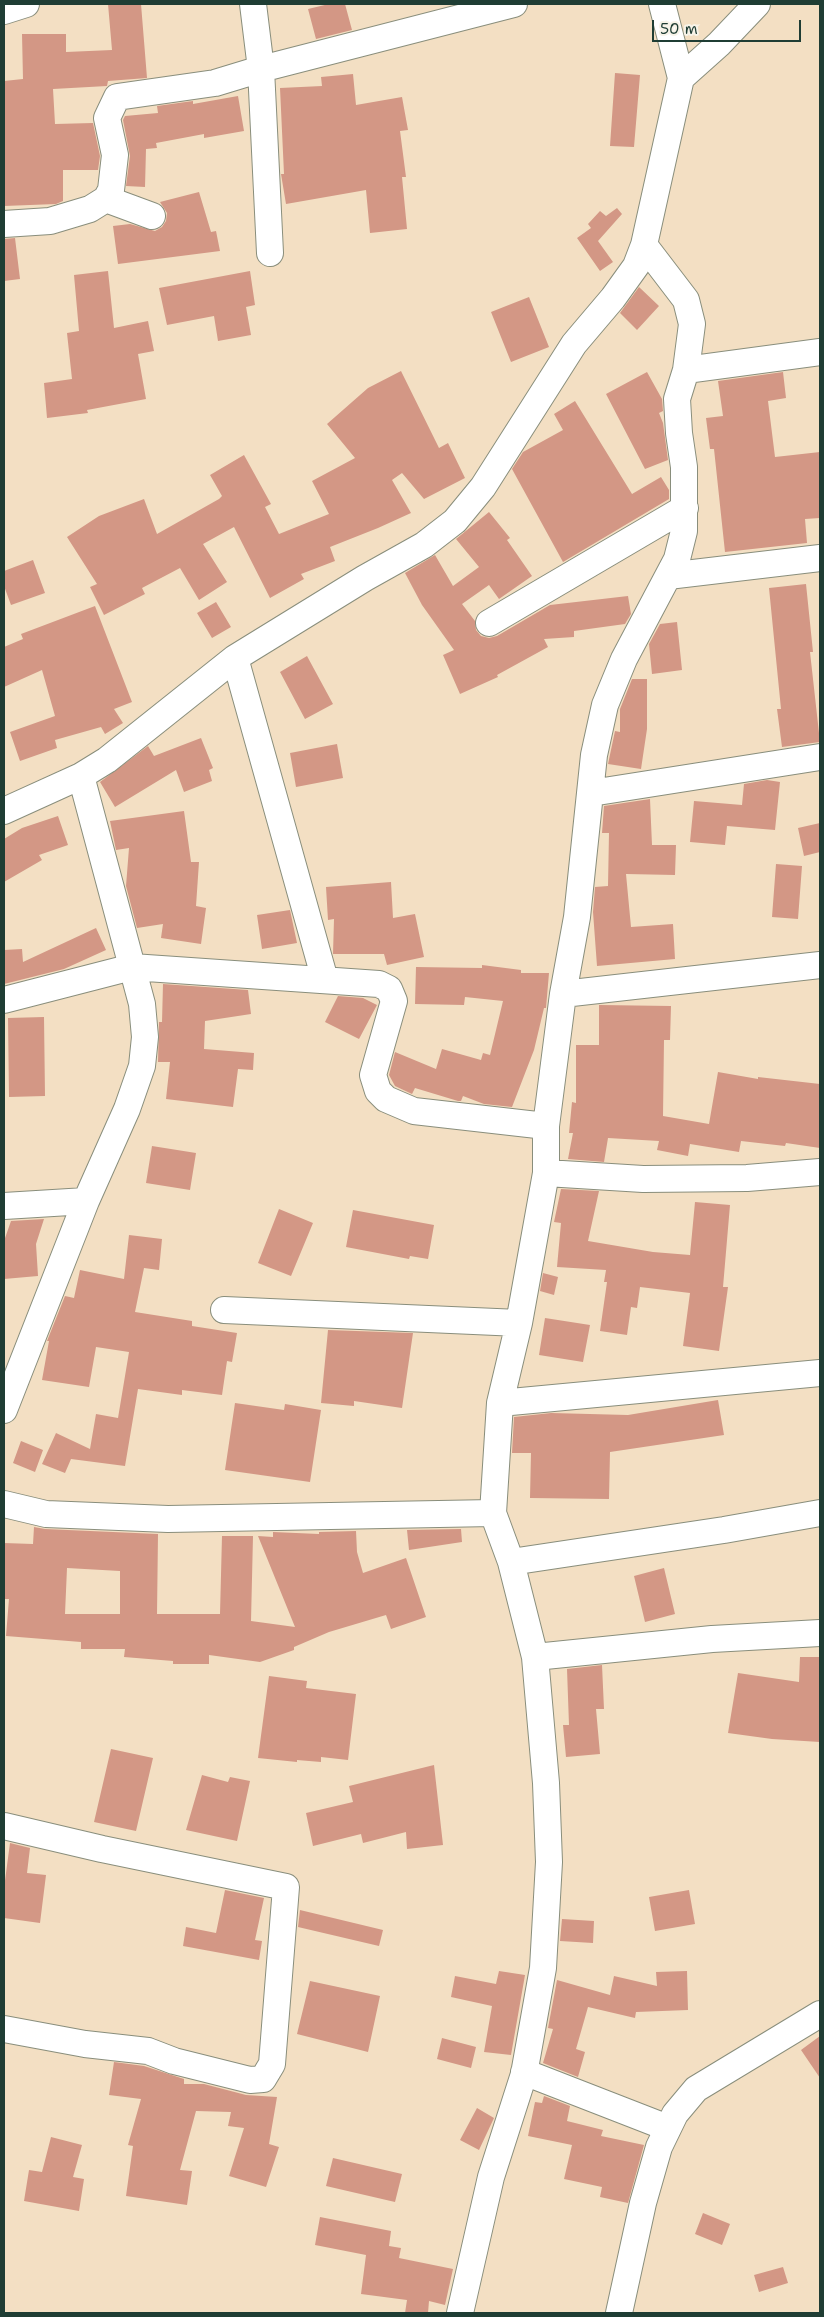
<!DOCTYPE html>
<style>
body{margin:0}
#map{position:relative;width:824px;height:2317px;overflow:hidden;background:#f3dfc3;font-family:"Shantell Sans",sans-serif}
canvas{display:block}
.frame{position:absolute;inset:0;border:5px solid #1f3d34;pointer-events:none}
.scale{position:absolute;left:652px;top:20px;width:149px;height:22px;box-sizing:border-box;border:2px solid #1f3d34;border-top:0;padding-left:6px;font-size:15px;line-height:18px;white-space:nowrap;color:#1f3d34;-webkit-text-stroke:4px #f7f3e8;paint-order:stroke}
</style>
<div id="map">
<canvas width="824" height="2317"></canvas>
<div class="frame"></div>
<div class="scale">50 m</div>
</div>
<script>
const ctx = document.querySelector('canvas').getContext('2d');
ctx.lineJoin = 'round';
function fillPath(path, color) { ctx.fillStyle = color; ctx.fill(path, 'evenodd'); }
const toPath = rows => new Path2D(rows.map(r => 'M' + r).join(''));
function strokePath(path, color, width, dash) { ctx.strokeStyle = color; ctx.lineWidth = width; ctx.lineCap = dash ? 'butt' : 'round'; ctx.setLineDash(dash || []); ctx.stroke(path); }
const building = toPath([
 [108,4,141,4,147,78,108,81,107,86,53,89,55,124,93,123,100,156,98,170,63,170,63,201,56,204,4,206,4,81,23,79,22,34,66,34,66,52,112,50],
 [329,4,345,4,352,30,316,39,308,9],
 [615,73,640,75,634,147,610,146],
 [353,74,356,105,402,97,408,130,400,131,406,177,402,177,407,229,370,233,366,190,286,204,281,174,284,174,280,88,322,86,321,77],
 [238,96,244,131,204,138,204,134,156,143,157,148,146,149,145,187,126,186,130,156,123,120,125,116,158,113,157,106,193,101,193,104],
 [199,192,211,232,216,231,220,251,118,264,113,226,130,224,155,231,162,227,166,221,167,213,160,202],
 [617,208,622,214,598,241,613,262,600,271,577,238,591,228,588,224,600,211,606,216],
 [15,238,20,279,4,281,4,239],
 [108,271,114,328,148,321,154,351,138,354,146,399,87,410,88,413,47,418,44,383,72,379,67,333,79,331,74,275],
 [250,271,255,305,246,307,251,335,218,341,214,316,167,325,159,288],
 [639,287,659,306,637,330,620,313],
 [529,297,549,347,511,362,491,312],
 [401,371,439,448,448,443,465,478,424,499,402,473,392,480,411,513,378,528,330,547,335,561,301,574,304,579,270,598,234,527,203,544,227,582,199,600,180,568,142,588,145,594,104,615,90,587,97,584,67,537,99,516,144,499,157,534,219,499,222,496,210,475,244,455,271,504,265,507,279,534,329,514,312,481,355,458,327,424,368,388],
 [647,372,662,399,663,411,659,413,663,423,668,460,645,469,606,394],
 [783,372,786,398,768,401,775,457,820,452,820,518,805,519,807,543,725,552,714,449,710,449,706,418,723,416,718,381],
 [575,401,632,494,661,477,669,490,669,499,563,562,512,469,523,452,563,430,554,414],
 [489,512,510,538,507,540,532,576,499,599,489,585,462,604,475,621,476,630,481,636,489,638,497,636,550,605,628,596,631,614,625,624,574,631,574,637,544,639,548,647,497,675,498,677,460,694,443,655,454,650,422,605,405,573,435,555,453,586,479,567,456,539],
 [33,560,45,593,11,605,4,586,4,571],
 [806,584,813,652,810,652,820,742,782,747,777,709,781,709,769,588],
 [216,602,231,627,212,638,197,613],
 [95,606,132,702,114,709,123,723,105,734,101,727,55,740,57,748,20,761,10,732,55,716,42,670,4,687,4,647,23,639,21,634],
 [677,622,682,670,652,674,649,644,660,624],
 [307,656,333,704,305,719,280,672],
 [632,679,647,679,647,729,641,769,608,764,615,731,620,732,620,709],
 [201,738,213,768,209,770,212,781,184,792,176,770,115,807,100,782,148,746,154,756],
 [337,744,343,778,296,787,290,753],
 [767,780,780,782,775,830,727,826,725,845,690,842,694,801,742,805,744,784],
 [650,799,652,845,676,845,675,875,626,874,631,927,673,924,675,959,597,966,593,912,595,887,608,886,609,833,602,833,604,806],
 [184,811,191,862,199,862,196,906,206,908,201,944,161,938,163,924,137,928,126,886,129,848,116,850,110,821],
 [58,816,68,845,39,855,42,860,4,882,4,839,22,828],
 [820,823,820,852,804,856,798,828],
 [776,864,802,866,798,919,772,917],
 [391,882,393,918,415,914,424,957,387,965,384,954,333,954,334,919,328,920,326,887],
 [290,910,297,943,262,949,257,915],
 [96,928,106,950,64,969,4,984,4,950,22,949,23,962],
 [482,965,521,970,521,973,549,973,546,1008,544,1008,534,1050,512,1107,484,1104,463,1096,461,1101,458,1101,415,1088,412,1094,395,1086,389,1075,395,1052,436,1069,442,1049,481,1060,483,1053,490,1055,503,1001,465,997,464,1005,415,1004,416,967,482,968],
 [163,984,248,990,251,1014,205,1021,204,1049,254,1053,253,1070,238,1069,233,1107,166,1099,170,1062,158,1062,159,1022,162,1022],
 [338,996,363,998,377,1005,359,1039,325,1022],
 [599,1005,671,1006,670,1040,664,1040,663,1116,709,1124,718,1072,758,1079,758,1077,820,1084,820,1148,786,1143,785,1146,741,1141,739,1152,690,1144,688,1156,657,1150,659,1141,608,1138,604,1162,568,1159,573,1133,569,1133,572,1102,576,1103,576,1045,599,1045],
 [44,1017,45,1096,9,1097,8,1018],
 [152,1146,196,1153,190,1190,146,1183],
 [561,1189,599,1191,588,1241,653,1252,690,1255,695,1202,730,1205,723,1287,728,1287,719,1351,683,1346,690,1293,640,1287,637,1308,631,1307,627,1335,600,1331,607,1282,604,1282,606,1270,557,1267,561,1223,554,1222],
 [279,1209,313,1223,291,1276,258,1263],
 [353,1210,434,1225,428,1259,410,1256,409,1259,346,1247],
 [44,1219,36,1244,38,1276,4,1279,4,1241,11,1221],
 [129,1235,162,1239,159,1270,144,1268,135,1312,192,1321,192,1326,237,1333,232,1362,227,1361,222,1395,182,1390,182,1395,138,1389,125,1466,71,1459,65,1473,42,1464,56,1433,90,1449,96,1414,118,1418,129,1352,96,1347,89,1387,42,1380,49,1341,47,1341,65,1296,74,1298,80,1270,124,1279],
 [543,1273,558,1277,554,1295,540,1291],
 [545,1318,590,1325,583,1362,539,1355],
 [328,1330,413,1333,402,1408,354,1401,354,1406,321,1403],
 [718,1400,724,1435,610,1452,609,1499,530,1498,531,1453,512,1453,514,1417,551,1413,628,1415],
 [235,1403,284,1410,285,1404,321,1410,310,1482,225,1470],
 [21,1441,43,1450,35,1472,13,1463],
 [34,1527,45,1529,158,1534,157,1614,220,1614,222,1536,253,1536,251,1621,295,1627,258,1536,273,1537,273,1532,319,1534,319,1532,356,1531,357,1552,363,1573,406,1558,426,1617,391,1629,386,1615,329,1632,294,1647,294,1650,260,1662,209,1655,209,1664,173,1664,173,1661,124,1657,125,1649,81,1649,81,1642,6,1636,9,1599,4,1599,4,1543,33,1544],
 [67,1568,120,1571,120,1614,65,1614],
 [461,1529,462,1542,409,1550,407,1530],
 [664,1568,675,1614,645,1622,634,1576],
 [800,1657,820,1657,820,1742,772,1739,728,1733,738,1673,799,1682],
 [602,1665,604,1709,596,1709,600,1754,566,1757,563,1725,569,1725,567,1669],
 [269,1676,307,1681,306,1688,356,1694,348,1760,321,1757,321,1762,297,1760,297,1762,258,1758],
 [111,1749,153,1758,136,1831,94,1822],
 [434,1765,443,1845,407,1849,406,1832,363,1843,361,1834,313,1846,306,1813,353,1802,349,1786],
 [202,1775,228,1782,230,1777,250,1781,237,1841,186,1830],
 [10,1843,30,1848,27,1873,46,1875,40,1923,4,1918,4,1888],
 [225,1890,264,1898,255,1940,262,1941,259,1960,183,1946,186,1927,216,1933],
 [689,1890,695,1924,655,1931,649,1897],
 [300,1910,383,1930,379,1946,298,1927],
 [562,1919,594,1921,593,1943,560,1941],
 [499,1971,525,1975,511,2055,484,2052,492,2006,451,1997,455,1976,496,1984],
 [687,1971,688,2010,636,2012,635,2018,588,2007,576,2049,585,2052,578,2077,543,2063,553,2029,548,2028,557,1980,610,1995,614,1976,657,1986,656,1972],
 [310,1981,380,1996,368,2052,297,2034],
 [820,2036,820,2078,801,2050],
 [442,2038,476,2047,471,2068,437,2059],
 [114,2062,144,2066,184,2079,184,2084,204,2084,246,2095,277,2097,269,2144,279,2147,266,2187,229,2176,244,2128,228,2126,231,2112,196,2111,180,2170,192,2171,187,2205,126,2196,133,2146,128,2145,141,2099,109,2095],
 [544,2096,570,2106,567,2121,603,2130,601,2136,644,2145,628,2203,600,2197,602,2187,564,2179,572,2145,528,2136,535,2102,542,2103],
 [477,2108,494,2118,479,2150,460,2140],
 [51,2137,82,2145,73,2177,84,2179,79,2211,24,2201,29,2170,42,2172],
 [333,2158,402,2174,395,2202,326,2186],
 [703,2213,730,2224,722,2245,695,2234],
 [320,2217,391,2231,389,2246,401,2248,399,2258,453,2269,445,2305,429,2301,428,2313,405,2313,407,2300,361,2294,366,2255,315,2245],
 [783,2267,788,2283,759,2292,754,2275]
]);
const minor = toPath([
 [253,4,261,69,270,253],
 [4,11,26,4],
 [681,78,719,44,757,4],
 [106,199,111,190,115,155,107,118,117,97,215,83,261,69,514,4],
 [4,224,50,221,90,209,106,199,152,216],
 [644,245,686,300,692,324,686,370,677,399,679,433,684,467,684,531,677,559,624,659,605,705,594,755,577,917,563,994,546,1126,546,1173,643,1179,747,1178,820,1172],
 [686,370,820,352],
 [668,576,820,558],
 [489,623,685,508],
 [235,658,325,980],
 [591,793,820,757],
 [4,811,81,776,107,760,235,658,365,578,424,545,455,521,483,487,574,344,613,298,636,266,644,245,681,78,662,4],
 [563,994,820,965],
 [4,1000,132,967,379,984,389,989,394,1001,373,1075,378,1091,386,1099,414,1111,546,1126],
 [4,1206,86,1201],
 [224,1310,519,1323],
 [500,1403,820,1373],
 [4,1410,86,1201,127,1109,142,1066,145,1037,142,1004,81,776],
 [4,1504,46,1514,168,1519,493,1513],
 [511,1562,724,1530,820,1513],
 [535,1657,712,1639,820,1633],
 [4,1826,102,1849,286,1887,272,2064,263,2079,250,2080,174,2061,148,2051,85,2044,4,2029],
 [524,2072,668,2128],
 [460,2313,491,2177,524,2074,543,1968,549,1862,546,1783,535,1657,511,1562,493,1513,500,1403,519,1323,546,1173],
 [619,2313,643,2203,659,2147,675,2114,696,2089,820,2014]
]);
fillPath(building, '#d39785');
strokePath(minor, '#898e7c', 28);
strokePath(minor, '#fff', 26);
</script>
